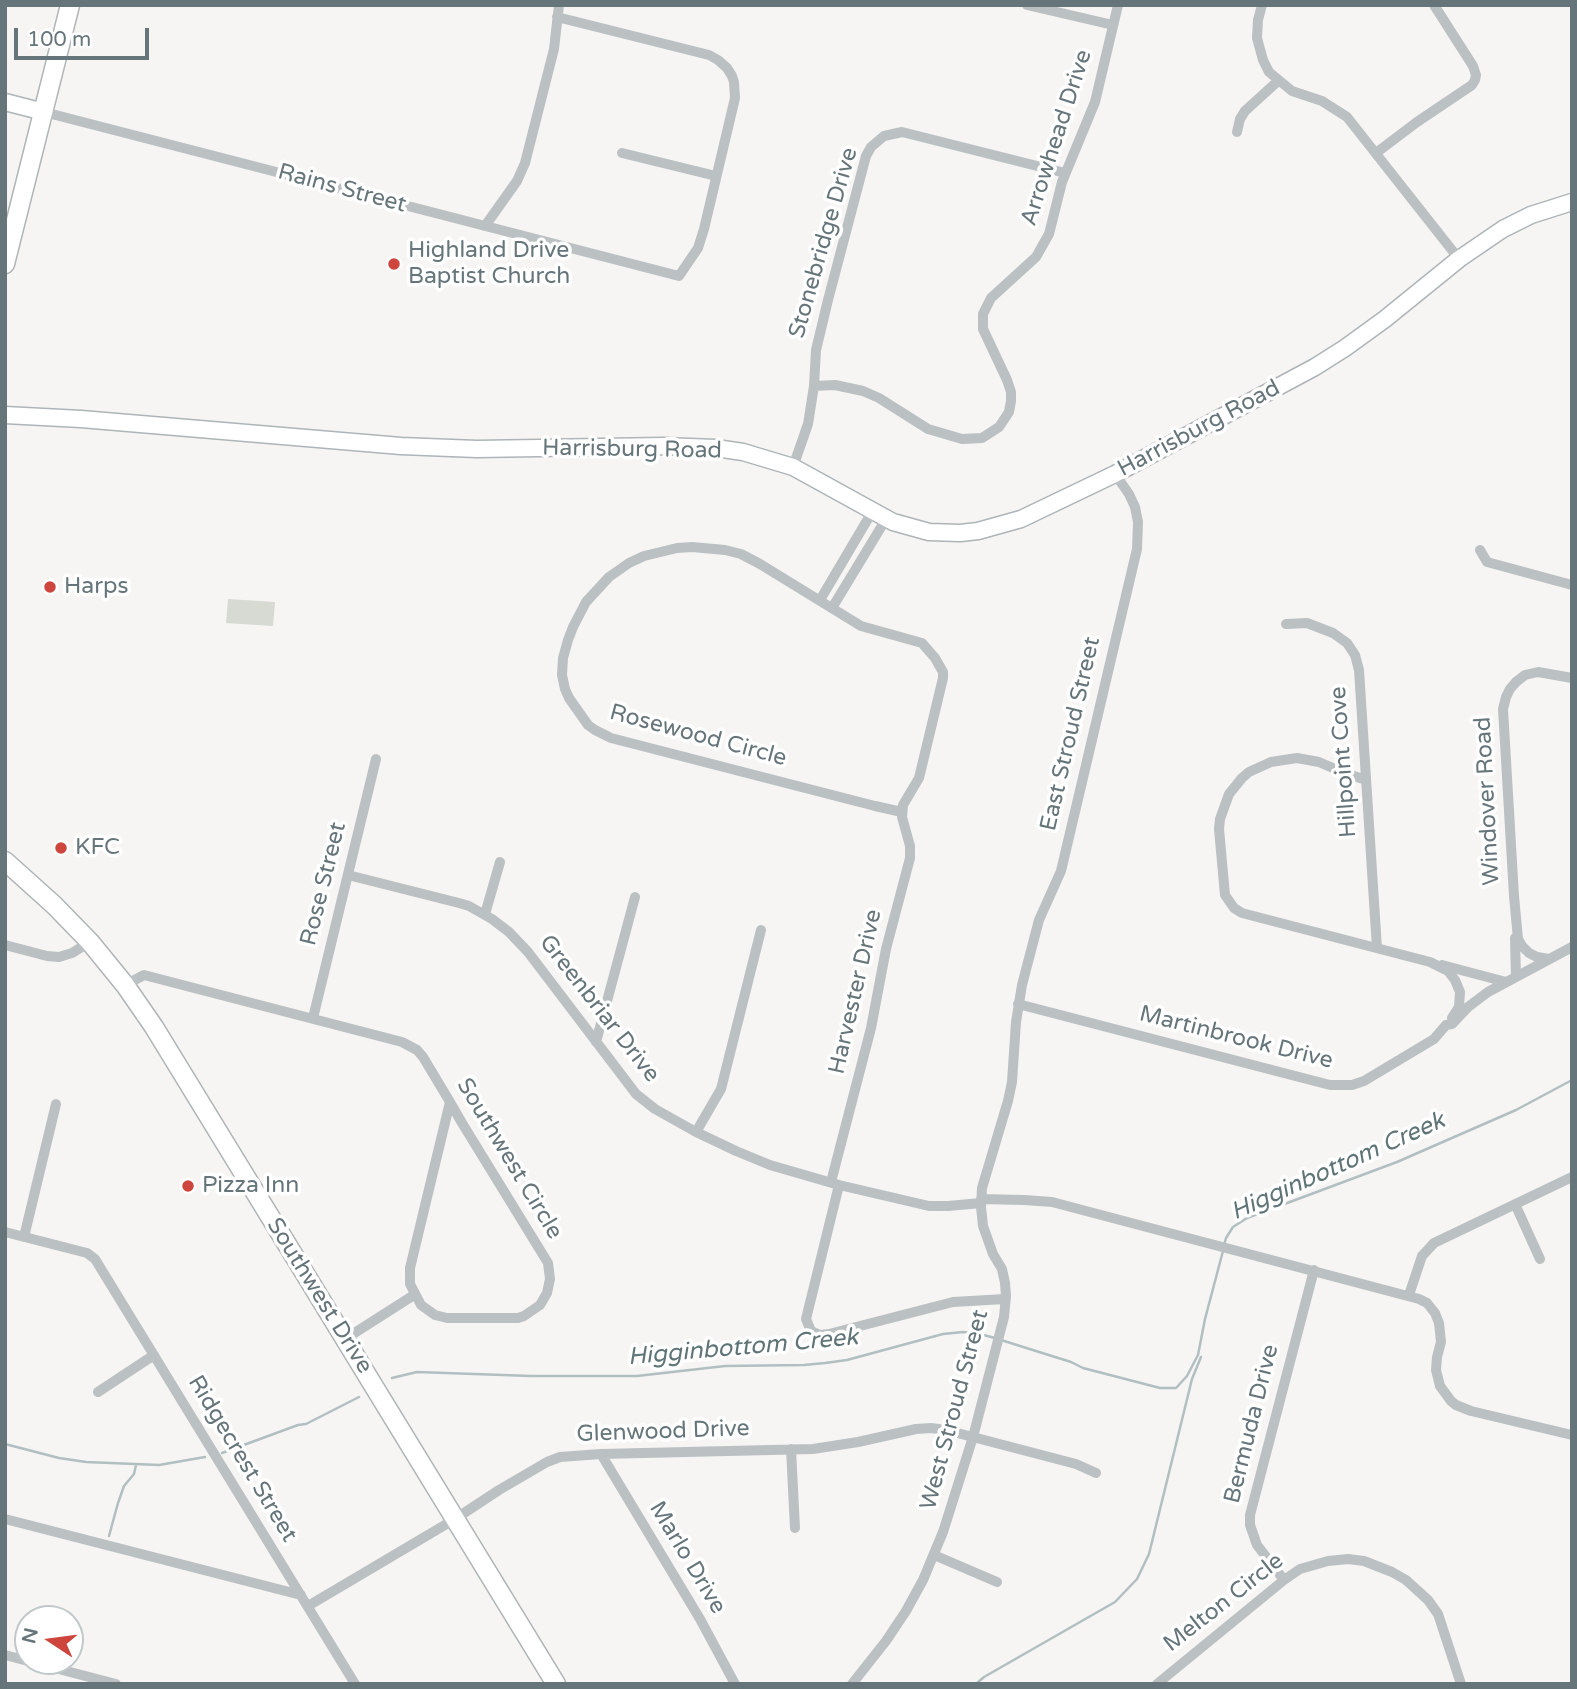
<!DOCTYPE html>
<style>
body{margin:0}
#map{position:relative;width:1577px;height:1689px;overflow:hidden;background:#f6f5f3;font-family:"Varela Round",sans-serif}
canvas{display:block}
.frame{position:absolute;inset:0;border:7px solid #65757a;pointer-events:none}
.north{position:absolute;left:14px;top:1605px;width:70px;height:70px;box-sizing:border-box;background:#fff;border:2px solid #c1c8ca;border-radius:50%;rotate:283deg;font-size:19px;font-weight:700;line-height:28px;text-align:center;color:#65757a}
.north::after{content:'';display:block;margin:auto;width:24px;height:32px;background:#cd453c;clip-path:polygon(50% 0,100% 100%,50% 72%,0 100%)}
.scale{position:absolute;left:14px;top:28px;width:135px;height:32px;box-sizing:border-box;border:4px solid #65757a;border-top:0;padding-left:9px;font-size:21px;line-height:24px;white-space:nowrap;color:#65757a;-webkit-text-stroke:5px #fff;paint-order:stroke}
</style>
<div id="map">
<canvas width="1577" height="1689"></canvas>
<div class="frame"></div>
<div class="north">N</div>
<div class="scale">100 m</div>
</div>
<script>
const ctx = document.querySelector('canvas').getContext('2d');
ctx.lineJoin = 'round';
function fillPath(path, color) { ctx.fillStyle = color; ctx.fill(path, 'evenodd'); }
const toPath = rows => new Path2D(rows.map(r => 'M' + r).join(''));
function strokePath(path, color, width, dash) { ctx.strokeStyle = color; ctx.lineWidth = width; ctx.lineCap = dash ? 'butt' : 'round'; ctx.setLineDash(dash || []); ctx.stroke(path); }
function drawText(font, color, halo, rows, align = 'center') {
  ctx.font = font + ' "Varela Round",sans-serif'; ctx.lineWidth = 7; ctx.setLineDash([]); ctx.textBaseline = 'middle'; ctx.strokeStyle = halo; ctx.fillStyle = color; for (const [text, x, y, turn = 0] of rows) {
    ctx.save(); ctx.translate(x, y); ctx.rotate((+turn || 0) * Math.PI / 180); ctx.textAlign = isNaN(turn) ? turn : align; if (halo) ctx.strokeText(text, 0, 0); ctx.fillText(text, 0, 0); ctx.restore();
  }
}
const green = toPath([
 [228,599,275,602,273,626,226,623]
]);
const stream = toPath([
 [1224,1245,1226,1238,1233,1227,1247,1218,1397,1162,1516,1110,1572,1080],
 [1001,1340,1071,1362,1083,1368,1160,1388,1176,1388,1187,1376,1198,1355,1205,1319,1223,1251],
 [392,1378,417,1372,531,1376,637,1376,725,1366,804,1365,825,1363,847,1360,943,1334,963,1332,976,1333,995,1338],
 [5,1444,59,1458,86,1462,159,1465,205,1457],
 [222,1453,298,1425,306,1424,359,1397],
 [109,1536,118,1503,124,1486,134,1474,136,1465],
 [976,1684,984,1677,1115,1602,1137,1579,1149,1554,1192,1379,1201,1357]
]);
const street = toPath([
 [1027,5,1113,25],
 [1262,5,1258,20,1257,38,1263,60,1269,72,1292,91,1322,101,1347,117,1459,259],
 [44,112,679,276,698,248,704,229,735,98,734,82,732,76,727,68,718,60,709,55,557,17],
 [1237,132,1240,119,1245,111,1278,81],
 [622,153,716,176],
 [1376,153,1417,122,1472,85,1475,80,1476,75,1473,66,1434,5],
 [485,226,517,181,525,163,554,49,559,5],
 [814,386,835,385,863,391,879,398,928,429,962,439,982,438,999,427,1009,412,1011,401,1011,392,1007,380,983,329,983,314,991,298,1036,257,1049,234,1062,182,1095,102,1118,5],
 [793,467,808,424,814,386,816,350,828,300,866,156,871,147,884,136,902,132,1065,173],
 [1480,550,1487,562,1572,585],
 [820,600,872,512],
 [832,608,886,519],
 [1286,624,1307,623,1333,633,1347,643,1355,655,1359,670,1377,948],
 [1366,780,1342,772,1319,762,1297,758,1271,762,1249,772,1242,778,1229,794,1220,819,1219,829,1225,895,1234,908,1242,913,1430,962,1448,971,1455,980,1460,992,1459,1007,1452,1018],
 [348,875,459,903,469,906,492,919,509,932,528,952,636,1094,655,1109,696,1132,736,1151,770,1165,839,1185,929,1206,948,1206,981,1203],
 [485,914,500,862],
 [1515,938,1516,977],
 [5,945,47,956,59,957,72,953,90,942],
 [1549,959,1537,957,1529,953,1522,946,1518,939,1514,896,1503,709,1506,697,1510,689,1516,682,1525,675,1538,672,1572,678],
 [1442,965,1506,982],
 [125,985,144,975,402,1042,417,1050,423,1057,450,1102,462,1123,548,1263,550,1279,547,1293,540,1305,524,1316,518,1318,447,1318,435,1315,421,1305,410,1284,410,1268,450,1102],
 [1018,1004,1330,1085,1352,1085,1364,1081,1434,1039,1446,1025,1452,1024,1468,1007,1488,992,1572,947],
 [313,1018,376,759],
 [596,1042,635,897],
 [696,1132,721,1089,761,930],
 [831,1182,871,1028,886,949,910,858,910,846,902,817,903,805,919,778,943,678,943,672,935,658,922,643,861,626,760,564,741,554,725,550,692,547,677,548,644,556,629,563,609,577,586,602,573,627,568,640,563,658,562,675,565,689,569,698,588,725,595,730,611,738,875,806,902,812],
 [839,1185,806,1319,811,1331,820,1335,829,1334,953,1302,1005,1299],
 [981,1199,1024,1200,1052,1202,1419,1299,1427,1303,1435,1313,1439,1323,1441,1342,1437,1357,1436,1370,1440,1386,1451,1401,1456,1405,1471,1411,1572,1435],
 [1515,1204,1540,1259],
 [5,1232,87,1253,95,1259,355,1684],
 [24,1237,56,1104],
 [1409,1295,1422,1256,1434,1243,1572,1177],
 [345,1339,414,1295],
 [98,1392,154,1355],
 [791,1449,795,1528],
 [601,1454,700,1619,735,1684],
 [5,1519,301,1595],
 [934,1555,997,1582],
 [1284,1580,1257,1545,1250,1525,1250,1515,1314,1270],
 [308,1606,455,1519,499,1490,547,1462,560,1457,601,1454,813,1449,858,1442,916,1429,931,1428,946,1430,1076,1464,1096,1473],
 [5,1655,116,1684],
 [852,1684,886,1641,906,1611,923,1580,943,1532,973,1437,1004,1317,1006,1296,1005,1283,1002,1269,993,1254,983,1226,981,1207,982,1188,1008,1101,1012,1082,1016,1022,1022,985,1039,920,1061,871,1137,549,1138,522,1135,507,1129,494,1115,474],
 [1157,1684,1284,1580,1300,1569,1328,1561,1348,1559,1364,1561,1392,1572,1406,1580,1428,1600,1438,1614,1461,1684]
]);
const secondary = toPath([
 [5,102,44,112],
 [5,415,81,419,401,446,477,449,663,446,716,448,743,452,793,467,893,522,929,532,960,533,978,531,1021,519,1115,474,1315,367,1345,348,1385,319,1459,259,1503,229,1531,215,1572,202]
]);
const primary = toPath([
 [5,264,70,5],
 [5,861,54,905,90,942,125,985,154,1027,556,1684]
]);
const markers = [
 [394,264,7,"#cd453c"],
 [50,587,7,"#cd453c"],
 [61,848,7,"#cd453c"],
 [188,1186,7,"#cd453c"]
];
const streetNames = [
 ["Arrowhead Drive",1057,138,-72],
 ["Rains Street",342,189,15],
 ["Stonebridge Drive",824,243,-74],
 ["Harrisburg Road",1199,429,-28],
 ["Harrisburg Road",632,450,1],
 ["East Stroud Street",1071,734,-77],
 ["Rosewood Circle",698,736,15],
 ["Hillpoint Cove",1344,762,-94],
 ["Windover Road",1488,801,-93],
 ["Rose Street",324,884,-76],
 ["Harvester Drive",856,992,-77],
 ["Greenbriar Drive",599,1009,52],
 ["Martinbrook Drive",1236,1038,14],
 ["Southwest Circle",509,1159,59],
 ["Southwest Drive",319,1296,58],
 ["West Stroud Street",955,1410,-75],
 ["Bermuda Drive",1252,1424,-76],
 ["Glenwood Drive",663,1432,-2],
 ["Ridgecrest Street",242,1459,59],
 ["Marlo Drive",687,1558,59],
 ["Melton Circle",1224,1603,-38]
];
const poiNames = [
 ["Highland Drive",408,251],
 ["Baptist Church",408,277],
 ["Harps",64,587],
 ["KFC",75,848],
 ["Pizza Inn",202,1186]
];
const waterNames = [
 ["Higginbottom Creek",1338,1167,-24],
 ["Higginbottom Creek",743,1348,-5]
];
fillPath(green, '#d6dad3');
strokePath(stream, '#b1bfc1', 2.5);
strokePath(secondary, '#aeb4b7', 19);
strokePath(primary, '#afb4b6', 21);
strokePath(street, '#bbc0c2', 10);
strokePath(secondary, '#fff', 16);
strokePath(primary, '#fff', 18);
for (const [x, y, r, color] of markers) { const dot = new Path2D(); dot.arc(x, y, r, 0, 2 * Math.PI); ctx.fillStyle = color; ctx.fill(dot); strokePath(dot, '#fff', 2.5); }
drawText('23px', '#65757a', '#fff', streetNames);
drawText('23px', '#65757a', '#fff', poiNames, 'left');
drawText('italic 24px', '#5f7476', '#fff', waterNames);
</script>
